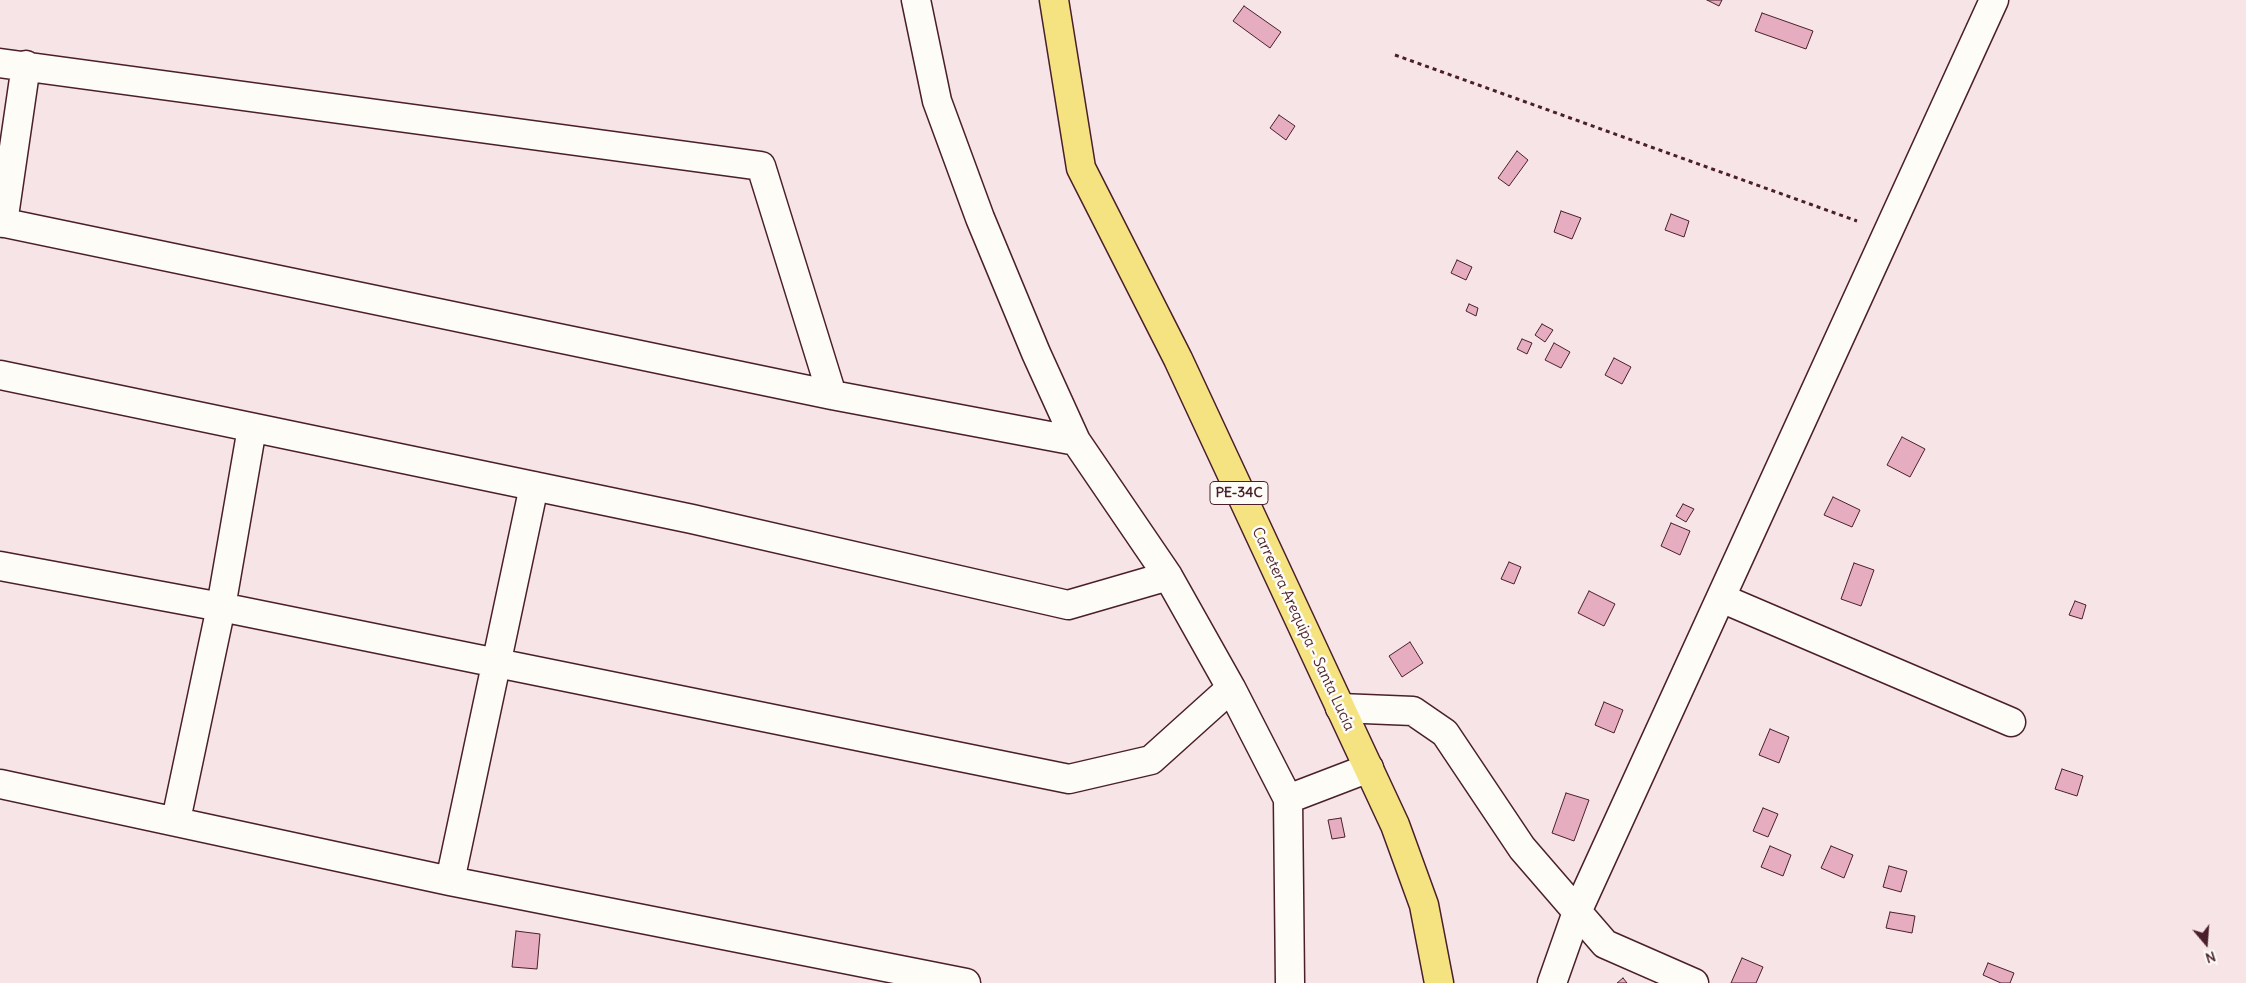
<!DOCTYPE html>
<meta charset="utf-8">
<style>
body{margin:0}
#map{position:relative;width:2246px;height:983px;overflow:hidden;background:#f6e4e6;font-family:Delius,sans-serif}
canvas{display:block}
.north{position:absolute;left:2181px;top:918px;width:50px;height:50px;-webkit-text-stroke:4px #fdfcf7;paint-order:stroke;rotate:162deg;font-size:14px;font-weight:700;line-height:20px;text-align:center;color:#4a1f2b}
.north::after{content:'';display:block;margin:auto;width:18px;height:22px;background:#4a1f2b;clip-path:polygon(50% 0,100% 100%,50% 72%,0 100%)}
</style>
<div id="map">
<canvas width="2246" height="983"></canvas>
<div class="north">N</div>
</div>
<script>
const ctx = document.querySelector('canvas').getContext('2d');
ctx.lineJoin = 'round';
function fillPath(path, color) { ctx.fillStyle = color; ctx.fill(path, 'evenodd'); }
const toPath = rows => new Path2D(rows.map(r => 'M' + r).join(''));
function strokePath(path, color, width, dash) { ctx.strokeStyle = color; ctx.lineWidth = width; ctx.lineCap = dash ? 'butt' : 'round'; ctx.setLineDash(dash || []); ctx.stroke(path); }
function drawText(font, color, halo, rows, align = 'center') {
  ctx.font = font + ' Delius,sans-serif'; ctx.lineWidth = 5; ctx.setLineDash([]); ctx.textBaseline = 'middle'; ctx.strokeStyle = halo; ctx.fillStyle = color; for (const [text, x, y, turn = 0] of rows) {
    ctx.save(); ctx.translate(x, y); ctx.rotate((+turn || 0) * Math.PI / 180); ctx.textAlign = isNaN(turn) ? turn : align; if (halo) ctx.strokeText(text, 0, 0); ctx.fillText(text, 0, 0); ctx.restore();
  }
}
const building = toPath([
 [1707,0,1722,0,1719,6,1707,0],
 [1244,6,1281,32,1270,48,1233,21,1244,6],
 [1762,13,1813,31,1806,49,1755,31,1762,13],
 [1279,115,1295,126,1286,140,1270,128,1279,115],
 [1517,151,1528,160,1509,186,1498,178,1517,151],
 [1561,211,1581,218,1572,239,1554,232,1561,211],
 [1671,214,1689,221,1684,237,1665,230,1671,214],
 [1457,260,1472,267,1466,280,1451,273,1457,260],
 [1469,304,1478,308,1476,316,1466,311,1469,304],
 [1542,324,1553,330,1545,342,1535,335,1542,324],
 [1522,339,1532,343,1527,354,1517,349,1522,339],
 [1554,343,1570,352,1561,368,1545,360,1554,343],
 [1614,358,1631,367,1622,384,1605,375,1614,358],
 [1902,437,1925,449,1910,477,1887,465,1902,437],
 [1833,497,1860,510,1852,527,1824,515,1833,497],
 [1683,504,1694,509,1686,522,1676,516,1683,504],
 [1671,523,1690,531,1680,555,1661,546,1671,523],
 [1509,562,1521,567,1514,584,1501,579,1509,562],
 [1854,563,1874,570,1861,606,1841,599,1854,563],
 [1589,591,1615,604,1604,626,1578,613,1589,591],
 [2075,601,2086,605,2082,619,2069,615,2075,601],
 [1410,642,1423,663,1402,677,1389,656,1410,642],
 [1604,702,1623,710,1614,733,1595,725,1604,702],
 [1770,729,1789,737,1779,763,1759,755,1770,729],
 [2062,769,2083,776,2077,796,2055,789,2062,769],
 [1566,793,1589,800,1574,841,1552,833,1566,793],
 [1763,808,1778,814,1768,837,1753,831,1763,808],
 [1341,818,1345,837,1332,839,1328,820,1341,818],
 [1770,846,1791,855,1783,876,1761,867,1770,846],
 [1831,846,1853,855,1844,878,1821,868,1831,846],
 [1889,866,1907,871,1901,892,1883,887,1889,866],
 [1890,912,1915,916,1912,933,1886,928,1890,912],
 [516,931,540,934,537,969,512,967,516,931],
 [1742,958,1763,967,1756,983,1731,983,1742,958],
 [1988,963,2014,973,2010,983,2001,983,1983,975,1988,963],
 [1623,978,1627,983,1617,983,1623,978]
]);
const path = toPath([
 [1395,55,1857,221]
]);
const minor = toPath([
 [916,0,937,101,980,218,1036,353,1076,441,1168,576,1231,688,1288,799,1290,983],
 [0,63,761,166,832,395],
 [0,222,832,395,1076,441],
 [3,223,26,65],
 [0,375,692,519,1068,605,1168,576],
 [0,566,221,607,1069,779,1151,760,1231,688],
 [1721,598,2011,722],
 [1340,708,1413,711,1445,733,1522,848,1605,944,1694,983],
 [0,784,450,881,966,983],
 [1288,799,1369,768],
 [176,820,221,607,252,428],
 [450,881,534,486],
 [1552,983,1577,912,1994,0]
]);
const primary = toPath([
 [1054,0,1081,168,1178,359,1395,825,1424,905,1439,983]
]);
const shields = [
 [1239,493,58]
];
const shieldNames = [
 ["PE-34C",1239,493]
];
const streetNames = [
 ["Carretera Arequipa - Santa Lucía",1303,629,65]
];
fillPath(building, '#e6adc0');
strokePath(building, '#4a1f2b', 1);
strokePath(minor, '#4a1f2b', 31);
strokePath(primary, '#4a1f2b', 31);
strokePath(path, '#4a1f2b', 3, [4, 4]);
strokePath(minor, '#fdfcf7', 28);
strokePath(primary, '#f5e382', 28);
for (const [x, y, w] of shields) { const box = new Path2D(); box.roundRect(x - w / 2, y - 11.5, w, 23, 4); ctx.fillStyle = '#fdfcf7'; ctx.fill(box); strokePath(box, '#4a1f2b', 1); }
drawText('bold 14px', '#4a1f2b', null, shieldNames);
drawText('15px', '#4a1f2b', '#fdfcf7', streetNames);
</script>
